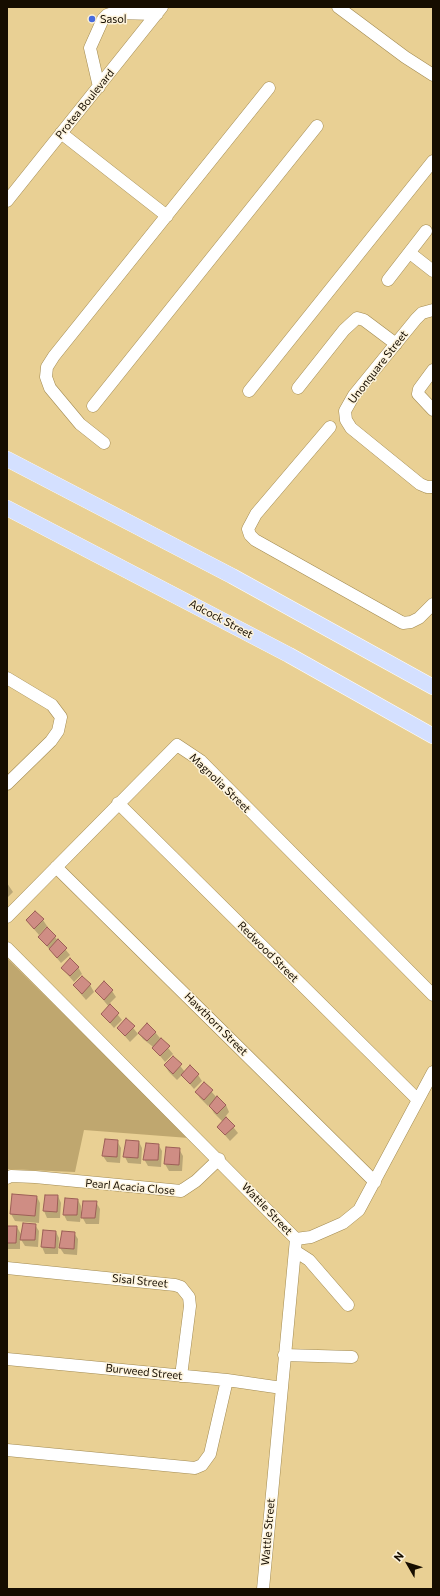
<!DOCTYPE html>
<style>
body{margin:0}
#map{position:relative;width:440px;height:1596px;overflow:hidden;background:#e9d094;font-family:Commissioner,sans-serif}
canvas{display:block}
.frame{position:absolute;inset:0;border:8px solid #160d00;pointer-events:none}
.north{position:absolute;left:388px;top:1544px;width:40px;height:40px;-webkit-text-stroke:3px #fdf3db;paint-order:stroke;rotate:309deg;font-size:11px;font-weight:700;line-height:16px;text-align:center;color:#160d00}
.north::after{content:'';display:block;margin:auto;width:14px;height:18px;background:#160d00;clip-path:polygon(50% 0,100% 100%,50% 72%,0 100%)}
</style>
<div id="map">
<canvas width="440" height="1596"></canvas>
<div class="frame"></div>
<div class="north">N</div>
</div>
<script>
const ctx = document.querySelector('canvas').getContext('2d');
ctx.lineJoin = 'round';
function fillPath(path, color) { ctx.fillStyle = color; ctx.fill(path, 'evenodd'); }
const toPath = rows => new Path2D(rows.map(r => 'M' + r).join(''));
function strokePath(path, color, width, dash) { ctx.strokeStyle = color; ctx.lineWidth = width; ctx.lineCap = dash ? 'butt' : 'round'; ctx.setLineDash(dash || []); ctx.stroke(path); }
function drawText(font, color, halo, rows, align = 'center') {
  ctx.font = font + ' Commissioner,sans-serif'; ctx.lineWidth = 3; ctx.setLineDash([]); ctx.textBaseline = 'middle'; ctx.strokeStyle = halo; ctx.fillStyle = color; for (const [text, x, y, turn = 0] of rows) {
    ctx.save(); ctx.translate(x, y); ctx.rotate((+turn || 0) * Math.PI / 180); ctx.textAlign = isNaN(turn) ? turn : align; if (halo) ctx.strokeText(text, 0, 0); ctx.fillText(text, 0, 0); ctx.restore();
  }
}
const green = toPath([
 [7,958,189,1138,84,1130,75,1172,7,1169]
]);
const shadow = toPath([
 [7,883,13,892,7,898],
 [43,920,47,926,39,935,27,921],
 [39,937,55,937,70,955,61,963],
 [78,967,82,974,74,982,62,968],
 [90,985,94,992,86,1000,74,986],
 [96,991,112,991,116,997,109,1004,122,1020,114,1028,102,1014,109,1007],
 [126,1019,138,1034,130,1042,118,1028],
 [155,1032,173,1054,165,1062,152,1046,143,1039,139,1033],
 [173,1057,185,1072,198,1075,202,1081,194,1089,182,1075,177,1080,169,1072,165,1066],
 [204,1083,217,1098,226,1105,229,1112,225,1117,238,1133,230,1141,218,1127,223,1122,214,1113,209,1105,208,1106,200,1098,196,1092],
 [117,1141,121,1148,120,1163,107,1162,103,1156],
 [139,1142,142,1148,141,1164,128,1163,125,1157],
 [158,1144,162,1151,161,1167,148,1166,144,1159],
 [179,1149,183,1156,182,1171,169,1171,165,1164],
 [13,1195,37,1197,40,1203,39,1223,15,1221,11,1214],
 [46,1196,58,1196,61,1203,60,1218,47,1218,44,1211],
 [78,1200,81,1206,81,1212,96,1202,100,1209,99,1224,86,1224,81,1215,80,1222,67,1221,64,1215],
 [35,1225,39,1231,38,1247,25,1246,20,1238,20,1249,7,1249,7,1227,17,1227,22,1236],
 [56,1232,59,1238,58,1254,45,1254,42,1247],
 [74,1233,78,1239,77,1255,64,1254,60,1248]
]);
const building = toPath([
 [35,911,44,919,34,929,26,920,35,911],
 [47,927,56,936,47,946,38,937,47,927],
 [58,939,67,948,57,958,49,949,58,939],
 [70,958,79,967,70,976,61,968,70,958],
 [82,976,91,984,82,994,73,985,82,976],
 [104,981,113,990,104,1000,95,991,104,981],
 [110,1004,119,1013,110,1023,101,1014,110,1004],
 [126,1018,135,1026,125,1036,117,1028,126,1018],
 [147,1023,156,1032,147,1041,138,1033,147,1023],
 [161,1038,170,1046,160,1056,152,1048,161,1038],
 [173,1056,182,1064,173,1074,164,1065,173,1056],
 [190,1065,199,1074,190,1084,181,1075,190,1065],
 [204,1082,213,1090,204,1100,195,1092,204,1082],
 [217,1096,226,1105,217,1114,209,1106,217,1096],
 [226,1117,235,1126,225,1135,217,1127,226,1117],
 [105,1139,118,1140,117,1157,102,1156,105,1139],
 [126,1140,139,1141,138,1158,123,1157,126,1140],
 [146,1143,159,1144,158,1160,143,1160,146,1143],
 [166,1147,180,1148,179,1165,164,1164,166,1147],
 [12,1194,37,1196,35,1216,10,1214,12,1194],
 [45,1195,58,1195,57,1212,43,1211,45,1195],
 [65,1198,78,1199,77,1215,63,1215,65,1198],
 [83,1201,97,1201,95,1218,81,1218,83,1201],
 [23,1223,36,1224,35,1240,20,1240,23,1223],
 [7,1226,17,1226,16,1243,7,1243,7,1226],
 [43,1230,56,1231,55,1248,41,1247,43,1230],
 [62,1231,75,1232,74,1249,59,1248,62,1231]
]);
const minor = toPath([
 [338,7,405,57,433,75],
 [99,87,90,48,103,19,107,15,113,13,157,14],
 [61,133,167,216],
 [7,201,162,7],
 [410,253,433,271],
 [388,280,426,231],
 [433,310,422,313,416,319,354,395,345,411,346,420,351,428,420,484,427,487,433,487],
 [433,370,419,389,418,394,433,410],
 [298,388,344,330,357,318,364,320,396,344],
 [249,391,433,161],
 [93,406,317,126],
 [330,427,256,514,248,529,250,535,255,540,403,623,411,622,419,618,433,604],
 [104,443,80,424,50,388,46,377,47,367,54,356,269,88],
 [7,678,52,705,61,717,58,731,51,741,7,784],
 [118,803,418,1100],
 [56,867,375,1182],
 [7,917,177,745,201,761,433,995],
 [7,948,296,1239,263,1589],
 [7,1178,11,1176,35,1177,181,1191,196,1181,219,1159],
 [296,1239,311,1237,343,1223,359,1210,433,1072],
 [295,1251,309,1260,348,1305],
 [7,1268,175,1285,181,1287,189,1297,190,1306,181,1376],
 [284,1355,352,1357],
 [7,1359,227,1380,282,1388],
 [7,1450,195,1468,202,1465,210,1454,227,1380]
]);
const major = toPath([
 [7,459,232,576,433,687],
 [7,508,289,655,433,736]
]);
const markers = [
 [92,19,4,"#476add"]
];
const poiNames = [
 ["Sasol",100,19]
];
const streetNames = [
 ["Protea Boulevard",85,104,-51],
 ["Unonquare Street",378,367,-52],
 ["Adcock Street",221,619,28],
 ["Magnolia Street",220,783,44],
 ["Redwood Street",268,952,45],
 ["Hawthorn Street",216,1024,45],
 ["Pearl Acacia Close",130,1187,5],
 ["Wattle Street",267,1209,46],
 ["Sisal Street",140,1281,6],
 ["Burweed Street",144,1372,6],
 ["Wattle Street",268,1532,-85]
];
fillPath(green, '#bfa76f');
fillPath(shadow, '#0003');
fillPath(building, '#cf8d84');
strokePath(building, '#9c5f57', 1);
strokePath(minor, '#a28a51', 13);
strokePath(major, '#fff', 16);
strokePath(minor, '#fff', 12);
strokePath(major, '#d4e0ff', 15);
for (const [x, y, r, color] of markers) { const dot = new Path2D(); dot.arc(x, y, r, 0, 2 * Math.PI); ctx.fillStyle = color; ctx.fill(dot); strokePath(dot, '#fdf3db', 1.5); }
drawText('11px', '#160d00', '#fdf3db', poiNames, 'left');
drawText('11px', '#160d00', '#fdf3db', streetNames);
</script>
